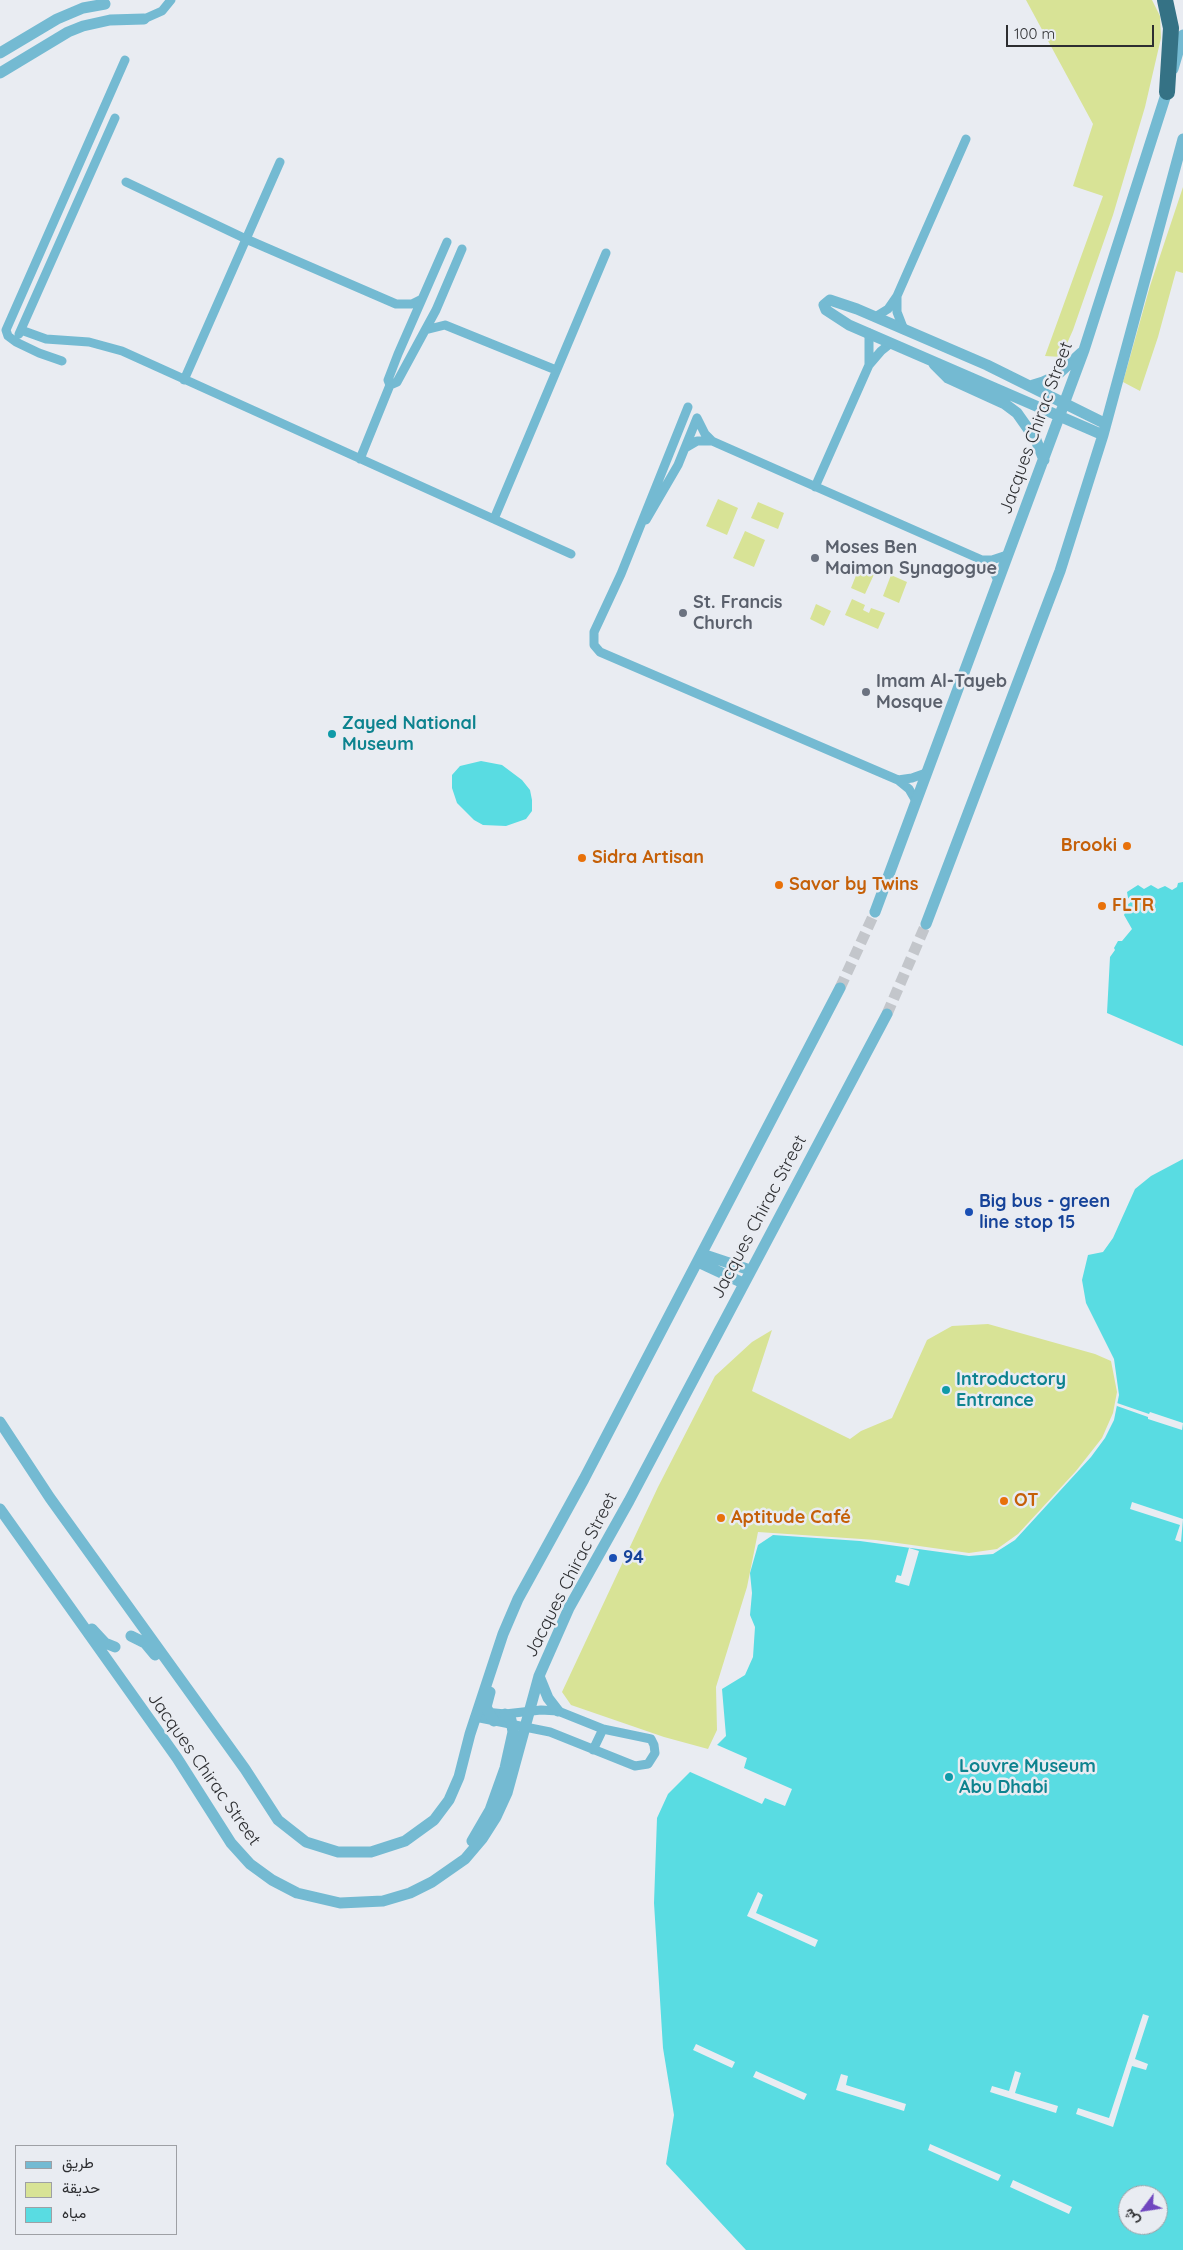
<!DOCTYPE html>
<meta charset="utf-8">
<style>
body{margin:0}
#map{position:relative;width:1183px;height:2250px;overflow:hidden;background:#e9ecf2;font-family:Quicksand,Vazirmatn,sans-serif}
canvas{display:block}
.legend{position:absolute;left:15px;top:2145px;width:162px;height:90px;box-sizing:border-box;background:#e9ecf2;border:1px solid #9ea0a5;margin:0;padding:6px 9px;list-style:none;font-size:15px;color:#2d2e31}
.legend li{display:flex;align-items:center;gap:10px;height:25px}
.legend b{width:25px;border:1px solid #9ea0a5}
.north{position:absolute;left:1118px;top:2185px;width:50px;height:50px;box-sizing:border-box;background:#e9ecf2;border:1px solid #9ea0a5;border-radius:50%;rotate:239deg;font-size:14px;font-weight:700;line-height:20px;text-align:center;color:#2d2e31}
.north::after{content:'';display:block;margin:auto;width:18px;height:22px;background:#7046bf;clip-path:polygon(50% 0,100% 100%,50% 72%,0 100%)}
.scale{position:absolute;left:1006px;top:25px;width:148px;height:22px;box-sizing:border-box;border:2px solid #2d2e31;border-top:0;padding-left:6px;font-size:15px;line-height:18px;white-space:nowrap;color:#2d2e31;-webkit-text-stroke:4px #e9ecf2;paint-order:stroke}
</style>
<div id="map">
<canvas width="1183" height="2250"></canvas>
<ul class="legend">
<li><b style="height:6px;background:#74bad2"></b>طريق</li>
<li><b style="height:14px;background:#d8e396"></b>حديقة</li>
<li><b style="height:14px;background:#59dce2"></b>مياه</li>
</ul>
<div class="north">ش</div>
<div class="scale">100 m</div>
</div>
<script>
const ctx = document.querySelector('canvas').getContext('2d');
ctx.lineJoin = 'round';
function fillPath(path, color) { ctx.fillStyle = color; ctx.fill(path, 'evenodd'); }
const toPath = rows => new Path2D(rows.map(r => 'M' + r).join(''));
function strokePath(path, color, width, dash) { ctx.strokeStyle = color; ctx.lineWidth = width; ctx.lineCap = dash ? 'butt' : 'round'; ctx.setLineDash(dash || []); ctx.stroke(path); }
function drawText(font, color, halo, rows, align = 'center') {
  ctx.font = font + ' Quicksand,sans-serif'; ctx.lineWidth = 5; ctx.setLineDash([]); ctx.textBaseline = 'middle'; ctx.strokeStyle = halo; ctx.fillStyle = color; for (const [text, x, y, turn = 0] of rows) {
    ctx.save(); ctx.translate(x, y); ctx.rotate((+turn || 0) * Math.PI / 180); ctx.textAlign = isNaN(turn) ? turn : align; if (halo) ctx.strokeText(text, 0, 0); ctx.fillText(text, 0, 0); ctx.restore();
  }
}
const green = toPath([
 [1026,0,1152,0,1160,16,1161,38,1145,107,1113,215,1073,330,1061,357,1045,356,1103,196,1073,186,1093,124],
 [1183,187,1183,273,1176,271,1158,337,1140,391,1123,382,1150,286],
 [718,499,738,508,727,535,706,526],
 [758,502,784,513,778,529,751,518],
 [745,531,765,540,754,567,733,558],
 [861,563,876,570,865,594,851,588],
 [891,575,907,582,899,603,883,596],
 [852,599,865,605,863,610,869,613,871,608,885,613,878,629,845,615],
 [816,604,831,611,824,626,810,619],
 [988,1324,1095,1354,1111,1361,1117,1392,1113,1413,1102,1438,1076,1471,1018,1534,997,1549,969,1553,876,1540,758,1532,747,1587,716,1687,717,1730,708,1749,664,1737,571,1705,562,1692,658,1487,715,1376,752,1342,772,1330,752,1391,850,1439,861,1431,892,1418,927,1340,952,1326]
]);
const water = toPath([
 [481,761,502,765,522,780,530,790,532,800,532,811,526,819,506,826,483,825,474,820,457,803,452,788,452,775,460,766],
 [1183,882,1183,1046,1107,1013,1110,957,1115,950,1114,948,1118,941,1122,941,1132,929,1124,915,1127,908,1126,905,1130,903,1130,899,1128,898,1127,892,1138,885,1144,889,1151,885,1158,889,1165,886,1172,890,1177,887,1178,883],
 [1183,1159,1183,2250,746,2250,666,2164,674,2115,663,2048,654,1903,657,1818,668,1794,726,1736,722,1689,745,1675,753,1657,755,1627,750,1615,752,1593,750,1573,758,1545,773,1535,860,1541,969,1556,993,1554,1015,1540,1091,1457,1105,1438,1114,1420,1119,1395,1114,1359,1086,1303,1082,1280,1088,1255,1103,1252,1113,1238,1135,1189,1151,1176],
 [1128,2195,1158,2195,1158,2225,1128,2225]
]);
const pier = toPath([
 [1117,1403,1149,1414,1150,1412,1183,1423,1182,1430,1148,1419,1148,1417,1117,1406],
 [1132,1502,1183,1519,1181,1542,1175,1540,1180,1525,1130,1509],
 [909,1548,919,1551,909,1586,895,1582,897,1575,901,1576],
 [715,1744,747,1758,744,1768,792,1789,785,1806,765,1798,762,1804,688,1771],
 [758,1892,763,1895,756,1913,818,1940,815,1947,747,1916],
 [1143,2014,1149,2016,1135,2059,1148,2064,1146,2070,1132,2066,1113,2127,1076,2114,1078,2108,1109,2118],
 [696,2044,735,2062,732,2068,693,2050],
 [756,2071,807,2094,804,2100,753,2077],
 [1015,2071,1021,2073,1015,2093,1058,2106,1056,2113,990,2092,992,2086,1009,2091],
 [841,2074,848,2076,846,2085,906,2104,904,2111,836,2090],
 [930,2144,1001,2175,998,2181,928,2150],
 [1013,2180,1072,2207,1069,2214,1010,2187]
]);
const tertiaryTunnel = toPath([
 [840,988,875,912],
 [887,1014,926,924]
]);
const minor = toPath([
 [144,19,162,11,171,0],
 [126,182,246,239,396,304,412,304,422,299],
 [897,296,897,312,904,330],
 [875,317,888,309,897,296,966,139],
 [21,330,46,339,89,342,122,351,571,554],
 [425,330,445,325,556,370],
 [19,334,115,118],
 [62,361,39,353,16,342,8,336,6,330,125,60],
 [869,365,869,333],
 [184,380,280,162],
 [390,385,397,382,436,310,462,249],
 [688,407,621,574,594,632,594,645,600,652,898,780,909,789,916,801],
 [697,418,705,434,712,441],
 [685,448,697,441,712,441,982,560,992,569,998,580],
 [360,459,390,385,388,380,398,354,447,242],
 [815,487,869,365,881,351,891,343],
 [494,519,606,253],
 [646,520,678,465,697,418],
 [982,560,992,560,1007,555],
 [898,780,912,778,926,773],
 [475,1717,550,1732,635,1766,648,1764,655,1753,654,1745,651,1739,603,1729,558,1711,541,1710,505,1714,485,1712],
 [593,1750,603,1729]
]);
const tertiary = toPath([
 [0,53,57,19,83,8,105,4],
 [1173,69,1183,35],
 [0,73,68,32,83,26,110,20,144,19],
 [934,364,948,378,1005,404,1017,413,1036,440,1044,460],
 [1030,386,1043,382,1056,376,1081,353],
 [1103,435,849,325,826,310,824,305,830,300,857,309,987,365,1106,424],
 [875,912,1084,350,1169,85],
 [926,924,1060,571,1103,435,1183,139],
 [702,1254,750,1270],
 [698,1262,743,1283],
 [0,1422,50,1498,245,1769,278,1820,306,1842,338,1852,371,1852,405,1841,434,1820,449,1800,459,1777,470,1734,503,1634,518,1599,584,1479,840,988],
 [0,1509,177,1758,231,1843,250,1864,272,1880,297,1893,340,1903,383,1901,410,1893,432,1882,465,1859,482,1839,496,1817,507,1793,539,1676,569,1608,629,1501,887,1014],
 [92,1629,105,1643,115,1647],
 [131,1636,145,1643,155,1655],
 [539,1676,548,1698,558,1711],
 [490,1692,486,1707,494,1721],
 [472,1841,490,1810,505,1768,513,1732,511,1720,505,1714]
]);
const motorway = toPath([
 [1165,0,1171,28,1167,92]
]);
const markers = [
 [815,558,5,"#6b7280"],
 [683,613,5,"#6b7280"],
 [866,692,5,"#6b7280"],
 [332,734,5,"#0f9aa8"],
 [1127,846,5,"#e8710a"],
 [582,858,5,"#e8710a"],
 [779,885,5,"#e8710a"],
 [1102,906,5,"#e8710a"],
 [969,1212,5,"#1a4fb4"],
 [946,1390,5,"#0f9aa8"],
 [1004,1501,5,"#e8710a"],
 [721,1518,5,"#e8710a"],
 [613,1558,5,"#1a4fb4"],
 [949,1777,5,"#0f9aa8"]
];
const streetNames = [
 ["Jacques Chirac Street",1036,428,-70],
 ["Jacques Chirac Street",759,1217,-62],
 ["Jacques Chirac Street",571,1575,-63],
 ["Jacques Chirac Street",204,1769,55]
];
const worshipNames = [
 ["Moses Ben",825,548],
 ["Maimon Synagogue",825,569],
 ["St. Francis",693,603],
 ["Church",693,624],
 ["Imam Al-Tayeb",876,682],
 ["Mosque",876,703]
];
const cultureNames = [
 ["Zayed National",342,724],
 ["Museum",342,745],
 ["Introductory",956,1380],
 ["Entrance",956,1401],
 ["Louvre Museum",959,1767],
 ["Abu Dhabi",959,1788]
];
const foodNames = [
 ["Brooki",1117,846,"right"],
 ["Sidra Artisan",592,858],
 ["Savor by Twins",789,885],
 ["FLTR",1112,906],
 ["OT",1014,1501],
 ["Aptitude Café",731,1518]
];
const transitNames = [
 ["Big bus - green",979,1202],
 ["line stop 15",979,1223],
 ["94",623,1558]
];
fillPath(green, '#d8e396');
fillPath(water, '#59dce2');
fillPath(pier, '#e9ecf2');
strokePath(tertiaryTunnel, '#c3c6cb', 11, [11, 5.5]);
strokePath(minor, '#74bad2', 9);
strokePath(tertiary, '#74bad2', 11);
strokePath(motorway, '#357285', 16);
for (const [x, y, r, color] of markers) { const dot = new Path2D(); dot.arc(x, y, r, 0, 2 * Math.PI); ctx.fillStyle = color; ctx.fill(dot); strokePath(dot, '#e9ecf2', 2); }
drawText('18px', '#2d2e31', '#e9ecf2', streetNames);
drawText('bold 18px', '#5b616d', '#e9ecf2', worshipNames, 'left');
drawText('bold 18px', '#0d838f', '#e9ecf2', cultureNames, 'left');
drawText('bold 18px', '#c56008', '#e9ecf2', foodNames, 'left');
drawText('bold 18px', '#164399', '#e9ecf2', transitNames, 'left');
</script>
